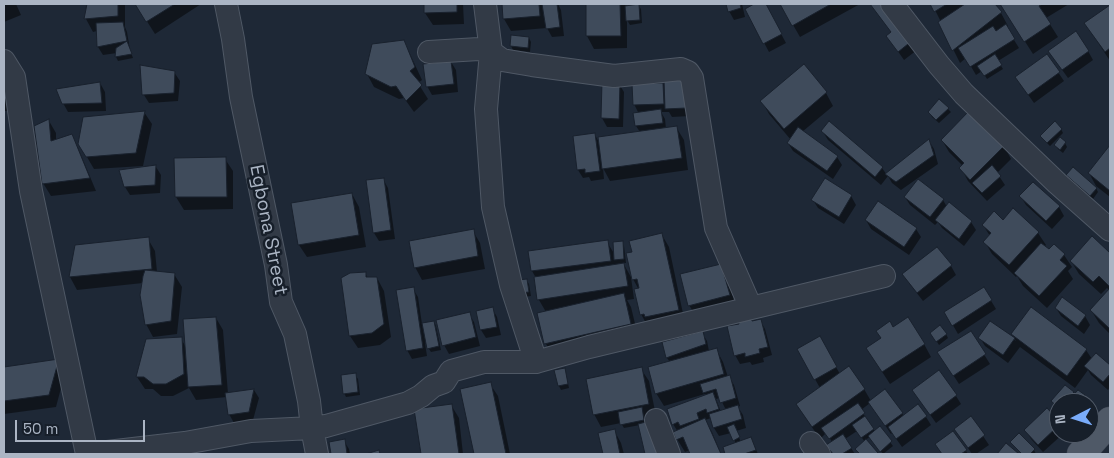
<!DOCTYPE html>
<style>
body{margin:0}
#map{position:relative;width:1114px;height:458px;overflow:hidden;background:#1e2836;font-family:"Space Grotesk",sans-serif}
canvas{display:block}
.frame{position:absolute;inset:0;border:5px solid #abb5c4;pointer-events:none}
.north{position:absolute;left:1049px;top:393px;width:50px;height:50px;box-sizing:border-box;background:#171f2a;border:1px solid #525b68;border-radius:50%;rotate:265deg;font-size:14px;font-weight:700;line-height:20px;text-align:center;color:#abb5c4}
.north::after{content:'';display:block;margin:auto;width:18px;height:22px;background:#7aacfa;clip-path:polygon(50% 0,100% 100%,50% 72%,0 100%)}
.scale{position:absolute;left:15px;top:420px;width:130px;height:22px;box-sizing:border-box;border:2px solid #abb5c4;border-top:0;padding-left:6px;font-size:15px;line-height:18px;white-space:nowrap;color:#abb5c4;-webkit-text-stroke:4px #171f2a;paint-order:stroke}
</style>
<div id="map">
<canvas width="1114" height="458"></canvas>
<div class="frame"></div>
<div class="north">N</div>
<div class="scale">50 m</div>
</div>
<script>
const ctx = document.querySelector('canvas').getContext('2d');
ctx.lineJoin = 'round';
function fillPath(path, color) { ctx.fillStyle = color; ctx.fill(path, 'evenodd'); }
const toPath = rows => new Path2D(rows.map(r => 'M' + r).join(''));
function strokePath(path, color, width, dash) { ctx.strokeStyle = color; ctx.lineWidth = width; ctx.lineCap = dash ? 'butt' : 'round'; ctx.setLineDash(dash || []); ctx.stroke(path); }
function drawText(font, color, halo, rows, align = 'center') {
  ctx.font = font + ' "Space Grotesk",sans-serif'; ctx.lineWidth = 5; ctx.setLineDash([]); ctx.textBaseline = 'middle'; ctx.strokeStyle = halo; ctx.fillStyle = color; for (const [text, x, y, turn = 0] of rows) {
    ctx.save(); ctx.translate(x, y); ctx.rotate((+turn || 0) * Math.PI / 180); ctx.textAlign = isNaN(turn) ? turn : align; if (halo) ctx.strokeText(text, 0, 0); ctx.fillText(text, 0, 0); ctx.restore();
  }
}
const shadow = toPath([
 [4,4,16,4,21,15,4,22],
 [88,4,125,4,125,27,127,32,130,50,133,58,118,61,116,57,117,53,103,55,98,47,97,31,93,32,86,19],
 [136,4,201,4,155,34],
 [425,4,463,4,464,24,433,25,425,13],
 [503,4,562,4,558,4,561,10,564,36,552,37,547,28,511,31,504,19],
 [587,4,627,4,627,7,638,5,641,9,642,23,630,25,627,20,627,48,594,49,587,36],
 [727,4,742,4,745,17,734,20,729,11],
 [756,4,765,4,786,43,769,52,746,9],
 [781,4,860,4,800,37],
 [871,4,884,4,917,50,904,60,888,37,892,33],
 [932,4,993,4,1001,13,1008,26,1006,27,1019,48,998,61,1003,69,987,79,982,71,976,75,966,58,960,63,940,23,941,22],
 [1001,4,1069,4,1046,18,1058,37,1033,54],
 [1110,6,1110,61,1086,24],
 [529,38,531,42,530,52,513,50,511,46],
 [403,42,410,54,422,80,418,83,428,99,414,112,404,98,399,99,374,87,367,74],
 [1088,51,1093,60,1068,78,1055,60],
 [1047,56,1064,81,1034,103,1022,86],
 [451,62,456,70,458,92,432,95,427,86],
 [804,66,826,93,833,106,802,132,837,157,842,165,833,179,793,151,788,143,791,140,769,114,762,101],
 [174,72,180,81,178,101,149,103,144,95],
 [4,78,9,111,4,111],
 [683,80,690,116,672,117,669,112,661,112,665,119,666,129,676,127,684,140,688,170,610,181,603,168,604,179,591,181,589,177,583,178,578,170,595,135,600,144,640,132,636,126,639,114,634,104,634,85,665,84],
 [100,83,105,92,106,111,68,112,63,103],
 [603,83,619,84,624,92,623,127,607,127,602,118],
 [948,109,951,112,939,123,932,117,930,113],
 [144,112,152,124,143,166,94,169,87,157],
 [49,121,56,133,56,140,71,135,78,148,96,191,51,196,43,183],
 [829,123,882,168,887,175,929,141,934,149,938,164,901,190,892,183,888,176,881,185,828,140,823,132],
 [1061,129,1063,133,1050,146,1044,140],
 [942,140,1004,146,1011,159,997,173,1005,185,987,201,968,181,961,168,963,166,949,152],
 [1065,143,1067,147,1063,153,1058,149,1056,145],
 [1110,147,1110,197,1096,186,1089,173],
 [176,159,225,159,233,171,233,209,184,210,176,197],
 [156,167,161,175,160,193,130,195,125,187],
 [1067,175,1096,188,1098,192,1093,199,1070,179],
 [383,179,388,188,395,239,379,241,374,233],
 [918,180,943,200,947,207,949,204,971,222,976,230,964,246,942,228,938,222,935,225,910,205,905,197],
 [352,194,359,207,366,247,307,257,299,245],
 [851,196,856,205,844,224,818,208,813,200],
 [1021,197,1059,207,1064,216,1052,229,1026,205],
 [1013,210,1038,233,1046,245,1044,247,1049,251,1064,255,1072,267,1068,271,1073,279,1047,308,1023,286,1017,276,1016,277,992,254,985,242,990,236,983,225,1003,221],
 [866,220,916,229,921,237,909,255,871,229],
 [473,231,480,243,485,269,422,280,415,267],
 [662,235,669,247,685,323,648,327,641,314,639,290,633,279,633,253],
 [1092,238,1110,255,1110,334,1099,323,1091,310,1110,291,1107,288,1101,294,1079,274,1071,261],
 [148,239,155,251,157,272,174,274,182,287,177,334,153,337,146,324,143,283,77,290,70,277,76,246],
 [607,242,615,255,622,242,624,246,626,263,623,263,631,277,634,299,627,300,631,307,638,336,553,356,546,344,546,312,539,300,535,278,536,278,532,271],
 [937,249,951,266,956,275,923,301,909,283,904,275],
 [721,265,728,278,736,308,697,318,689,305],
 [365,273,368,278,377,278,384,291,391,337,380,345,358,348,350,336],
 [526,280,529,284,531,296,524,297],
 [413,289,418,297,422,324,434,322,436,326,441,350,431,352,425,343,427,356,412,359,407,350],
 [984,289,996,309,958,334,946,313],
 [1063,299,1085,316,1090,325,1084,334,1061,316,1056,308],
 [492,308,497,317,501,335,486,338,481,330],
 [469,314,474,322,480,346,449,354,444,345],
 [216,318,223,330,228,394,254,390,259,398,253,420,234,423,229,414,227,397,196,400,189,388,173,396,161,396,153,389,145,389,137,377,181,339,186,347],
 [760,320,765,329,772,355,763,358,764,362,752,365,750,362,740,364,735,355,753,322],
 [991,322,1016,341,1012,334,1086,350,1092,359,1096,354,1110,367,1110,387,1108,390,1091,375,1088,370,1075,388,1020,347,1008,363,985,346,980,338],
 [970,332,990,364,959,384,944,361],
 [702,333,707,341,709,351,716,349,723,362,728,377,729,377,734,385,740,406,738,407,743,415,746,428,736,431,741,442,751,438,758,454,727,454,724,448,736,444,731,433,719,436,714,428,711,418,705,420,712,432,721,454,692,454,690,450,685,452,677,439,678,432,673,424,706,396,705,394,664,406,656,393,670,362,667,358,663,343],
 [720,398,726,410,721,412,716,399],
 [946,334,948,338,939,345,934,337],
 [819,338,840,374,864,389,871,401,902,413,904,417,926,417,931,425,902,447,892,433,891,434,870,403,861,410,875,432,879,428,893,446,883,454,870,437,865,440,877,454,860,454,857,449,865,442,857,431,845,439,855,454,834,454,828,445,833,443,826,433,820,439,805,417,797,405,820,388,798,349],
 [882,339,924,344,931,357,890,384,875,361],
 [58,360,65,373,56,407,4,414,4,368],
 [564,369,566,373,569,388,561,390,559,386],
 [641,369,649,381,656,416,645,418,646,423,664,454,646,454,640,425,624,428,621,423,601,427,594,414],
 [355,375,358,379,360,395,346,397,344,393],
 [490,384,498,396,510,454,476,454,462,390],
 [1073,392,1074,396,1084,396,1089,403,1059,403,1059,408,1053,401],
 [956,396,961,404,936,423,919,399],
 [1089,403,1096,411,1089,419],
 [451,405,459,418,463,454,422,454,416,410],
 [971,418,989,445,976,454,972,454,956,430],
 [1059,423,1059,433,1064,433,1043,452,1031,439,1026,430],
 [614,430,621,443,624,454,604,454,599,434],
 [1019,434,1034,450,1036,454,1022,454,1014,446,1012,442],
 [344,441,349,449,350,454,332,454,330,443],
 [966,451,968,454,942,454,942,453]
]);
const building = toPath([
 [87,4,118,4,118,16,84,19,87,4],
 [135,4,175,4,146,22,135,4],
 [424,4,457,4,457,12,424,13,424,4],
 [502,4,539,4,540,16,503,19,502,4],
 [542,4,557,4,560,27,546,29,542,4],
 [586,4,620,4,621,36,586,36,586,4],
 [639,4,640,20,626,21,625,6,639,4],
 [726,4,740,4,741,8,728,12,726,4],
 [754,4,766,4,782,34,763,44,745,9,754,4],
 [780,4,831,4,792,26,780,4],
 [870,4,886,4,913,40,898,52,886,36,891,32,870,4],
 [930,4,947,4,934,12,930,4],
 [965,4,995,4,1002,12,952,51,938,22,965,4],
 [1000,4,1042,4,1039,6,1051,24,1024,42,1000,4],
 [1110,5,1110,48,1105,52,1084,23,1110,5],
 [123,22,127,41,97,47,96,23,123,22],
 [1006,24,1015,39,970,67,958,48,993,26,996,31,1006,24],
 [1076,31,1089,51,1062,70,1048,51,1076,31],
 [511,35,529,37,528,48,510,46,511,35],
 [404,40,415,67,410,71,422,85,406,101,396,86,391,87,365,74,372,44,404,40],
 [127,41,132,54,115,57,116,48,127,41],
 [995,54,1002,65,984,76,977,66,995,54],
 [1047,54,1060,72,1028,95,1015,77,1047,54],
 [451,61,454,84,426,87,423,64,451,61],
 [804,64,827,92,784,129,760,101,804,64],
 [140,65,175,71,174,93,142,95,140,65],
 [683,79,686,108,665,109,664,80,683,79],
 [100,82,102,103,62,104,56,89,100,82],
 [602,82,620,82,619,119,601,118,602,82],
 [663,83,664,104,633,105,632,84,663,83],
 [939,99,949,108,936,120,928,112,939,99],
 [661,109,663,123,635,126,633,113,661,109],
 [970,110,1005,145,970,180,959,168,964,163,941,140,970,110],
 [145,111,136,153,86,157,78,144,83,117,145,111],
 [49,119,51,141,72,134,90,178,42,184,34,126,49,119],
 [829,121,883,167,875,177,821,131,829,121],
 [1055,121,1062,129,1047,143,1040,136,1055,121],
 [677,126,682,158,602,169,598,137,677,126],
 [798,127,838,156,827,171,787,143,798,127],
 [595,133,600,171,585,173,585,169,577,170,573,136,595,133],
 [1060,137,1066,142,1060,150,1054,145,1060,137],
 [929,139,934,155,896,182,885,174,929,139],
 [1110,145,1110,191,1088,173,1110,145],
 [226,157,227,197,175,197,174,158,226,157],
 [156,165,155,185,124,187,119,170,156,165],
 [992,165,1001,176,982,193,972,183,992,165],
 [1073,167,1097,188,1090,196,1066,175,1073,167],
 [384,178,391,230,373,233,366,180,384,178],
 [825,178,852,195,839,217,811,200,825,178],
 [918,179,944,199,930,217,904,197,918,179],
 [1033,182,1060,206,1046,221,1019,196,1033,182],
 [352,193,359,235,298,245,291,203,352,193],
 [878,201,917,228,904,247,865,220,878,201],
 [949,202,972,221,959,239,935,220,949,202],
 [1013,208,1039,232,1009,265,983,242,991,233,982,225,994,211,1003,220,1013,208],
 [474,229,478,256,414,268,409,241,474,229],
 [662,233,679,310,645,317,644,314,640,315,634,289,639,288,637,279,632,280,626,253,632,252,629,241,662,233],
 [1092,236,1110,253,1110,287,1099,276,1093,282,1070,261,1092,236],
 [149,237,152,269,69,277,75,245,149,237],
 [608,240,611,261,531,271,528,251,608,240],
 [623,241,624,259,614,260,613,242,623,241],
 [1041,243,1049,249,1054,244,1065,254,1060,260,1067,266,1039,296,1014,273,1041,243],
 [937,247,952,265,917,293,902,274,937,247],
 [624,263,628,286,537,300,534,277,624,263],
 [721,264,730,295,688,306,680,274,721,264],
 [145,270,175,273,171,321,145,325,140,295,143,276,145,270],
 [366,272,366,277,377,277,384,324,372,333,349,336,341,278,350,273,366,272],
 [527,279,529,292,520,293,518,280,527,279],
 [414,287,423,348,406,351,396,290,414,287],
 [984,287,992,300,952,326,944,312,984,287],
 [1110,288,1110,329,1090,310,1110,288],
 [624,293,631,324,544,344,537,313,624,293],
 [1062,297,1086,315,1078,326,1055,308,1062,297],
 [493,307,497,327,480,330,476,311,493,307],
 [1031,307,1087,349,1067,376,1011,334,1031,307],
 [470,312,476,337,442,346,436,320,470,312],
 [216,317,222,385,188,387,183,319,216,317],
 [751,317,752,321,761,319,768,347,759,349,760,353,745,357,745,353,734,356,727,326,739,324,738,320,751,317],
 [908,317,925,344,882,372,866,348,881,338,876,331,890,321,893,327,908,317],
 [434,321,439,346,427,349,422,323,434,321],
 [990,321,1015,338,1003,355,978,338,990,321],
 [940,325,947,334,936,342,930,333,940,325],
 [703,331,706,344,666,358,662,342,703,331],
 [971,331,986,354,953,376,937,352,971,331],
 [820,336,837,367,814,380,797,349,820,336],
 [182,337,184,374,166,384,153,384,144,377,136,377,146,339,182,337],
 [717,348,724,374,655,394,648,367,717,348],
 [1096,353,1110,365,1110,374,1103,382,1084,366,1096,353],
 [59,359,49,395,4,401,4,367,59,359],
 [849,366,865,389,812,427,796,404,849,366],
 [642,367,649,404,593,415,586,379,642,367],
 [565,368,568,384,558,386,554,370,565,368],
 [939,370,957,395,930,415,912,390,939,370],
 [356,373,358,392,343,394,341,375,356,373],
 [730,375,736,398,720,403,716,389,703,393,700,384,730,375],
 [491,382,506,454,474,454,460,389,491,382],
 [1065,385,1074,392,1064,403,1059,403,1059,408,1051,401,1065,385],
 [254,389,249,412,228,415,225,393,254,389],
 [885,389,903,413,885,426,868,402,885,389],
 [1078,390,1085,395,1078,403,1066,403,1078,390],
 [713,392,719,409,707,413,706,409,697,413,699,419,680,426,678,422,672,425,667,409,713,392],
 [1086,399,1095,407,1089,413,1089,403,1083,403,1086,399],
 [858,403,865,413,829,439,821,428,858,403],
 [452,404,459,454,421,454,414,409,452,404],
 [918,404,927,416,896,439,888,427,918,404],
 [738,405,742,419,713,428,709,414,738,405],
 [642,407,644,420,620,425,618,412,642,407],
 [1047,408,1059,421,1059,425,1038,445,1024,430,1047,408],
 [865,416,874,429,861,438,852,425,865,416],
 [971,416,985,435,968,448,954,429,971,416],
 [705,418,721,454,690,454,683,437,676,440,673,432,705,418],
 [654,420,660,454,645,454,638,424,654,420],
 [734,424,740,437,733,441,727,427,734,424],
 [880,426,892,441,880,452,868,436,880,426],
 [615,429,620,454,603,454,598,433,615,429],
 [953,431,967,450,961,454,942,454,935,444,953,431],
 [1019,433,1035,449,1030,454,1022,454,1010,442,1019,433],
 [843,434,852,448,842,454,833,454,826,445,843,434],
 [751,437,756,450,744,454,725,454,723,447,751,437],
 [345,439,347,454,331,454,329,442,345,439],
 [866,439,878,453,877,454,860,454,855,449,866,439],
 [1006,443,1019,454,997,454,1006,443],
 [379,450,380,454,366,454,379,450]
]);
const minor = toPath([
 [226,4,233,39,241,97,276,265,281,302,295,334,309,401,312,428,317,454],
 [485,4,491,52,486,109,493,207,511,285,536,362],
 [892,4,939,65,964,94,1057,183,1110,230],
 [429,52,479,49,491,52,502,60,532,65,614,76,681,69,688,72,692,78,716,228,751,308],
 [4,61,14,77,31,191,87,454],
 [656,420,669,454],
 [811,443,819,454],
 [90,454,185,443,251,431,312,428,326,426,408,403,421,396,433,386,444,382,451,371,484,362,536,362,589,347,884,276]
]);
const major = toPath([
 [1081,454,1110,421]
]);
const streetNames = [
 ["Egbona Street",268,230,79]
];
fillPath(shadow, '#0007');
fillPath(building, '#3f4b5b');
strokePath(building, '#19212d', 1);
strokePath(minor, '#4f5865', 24);
strokePath(major, '#3b4350', 29);
strokePath(minor, '#323a46', 22);
strokePath(major, '#4f5967', 28);
drawText('19px', '#abb5c4', '#171f2a', streetNames);
</script>
